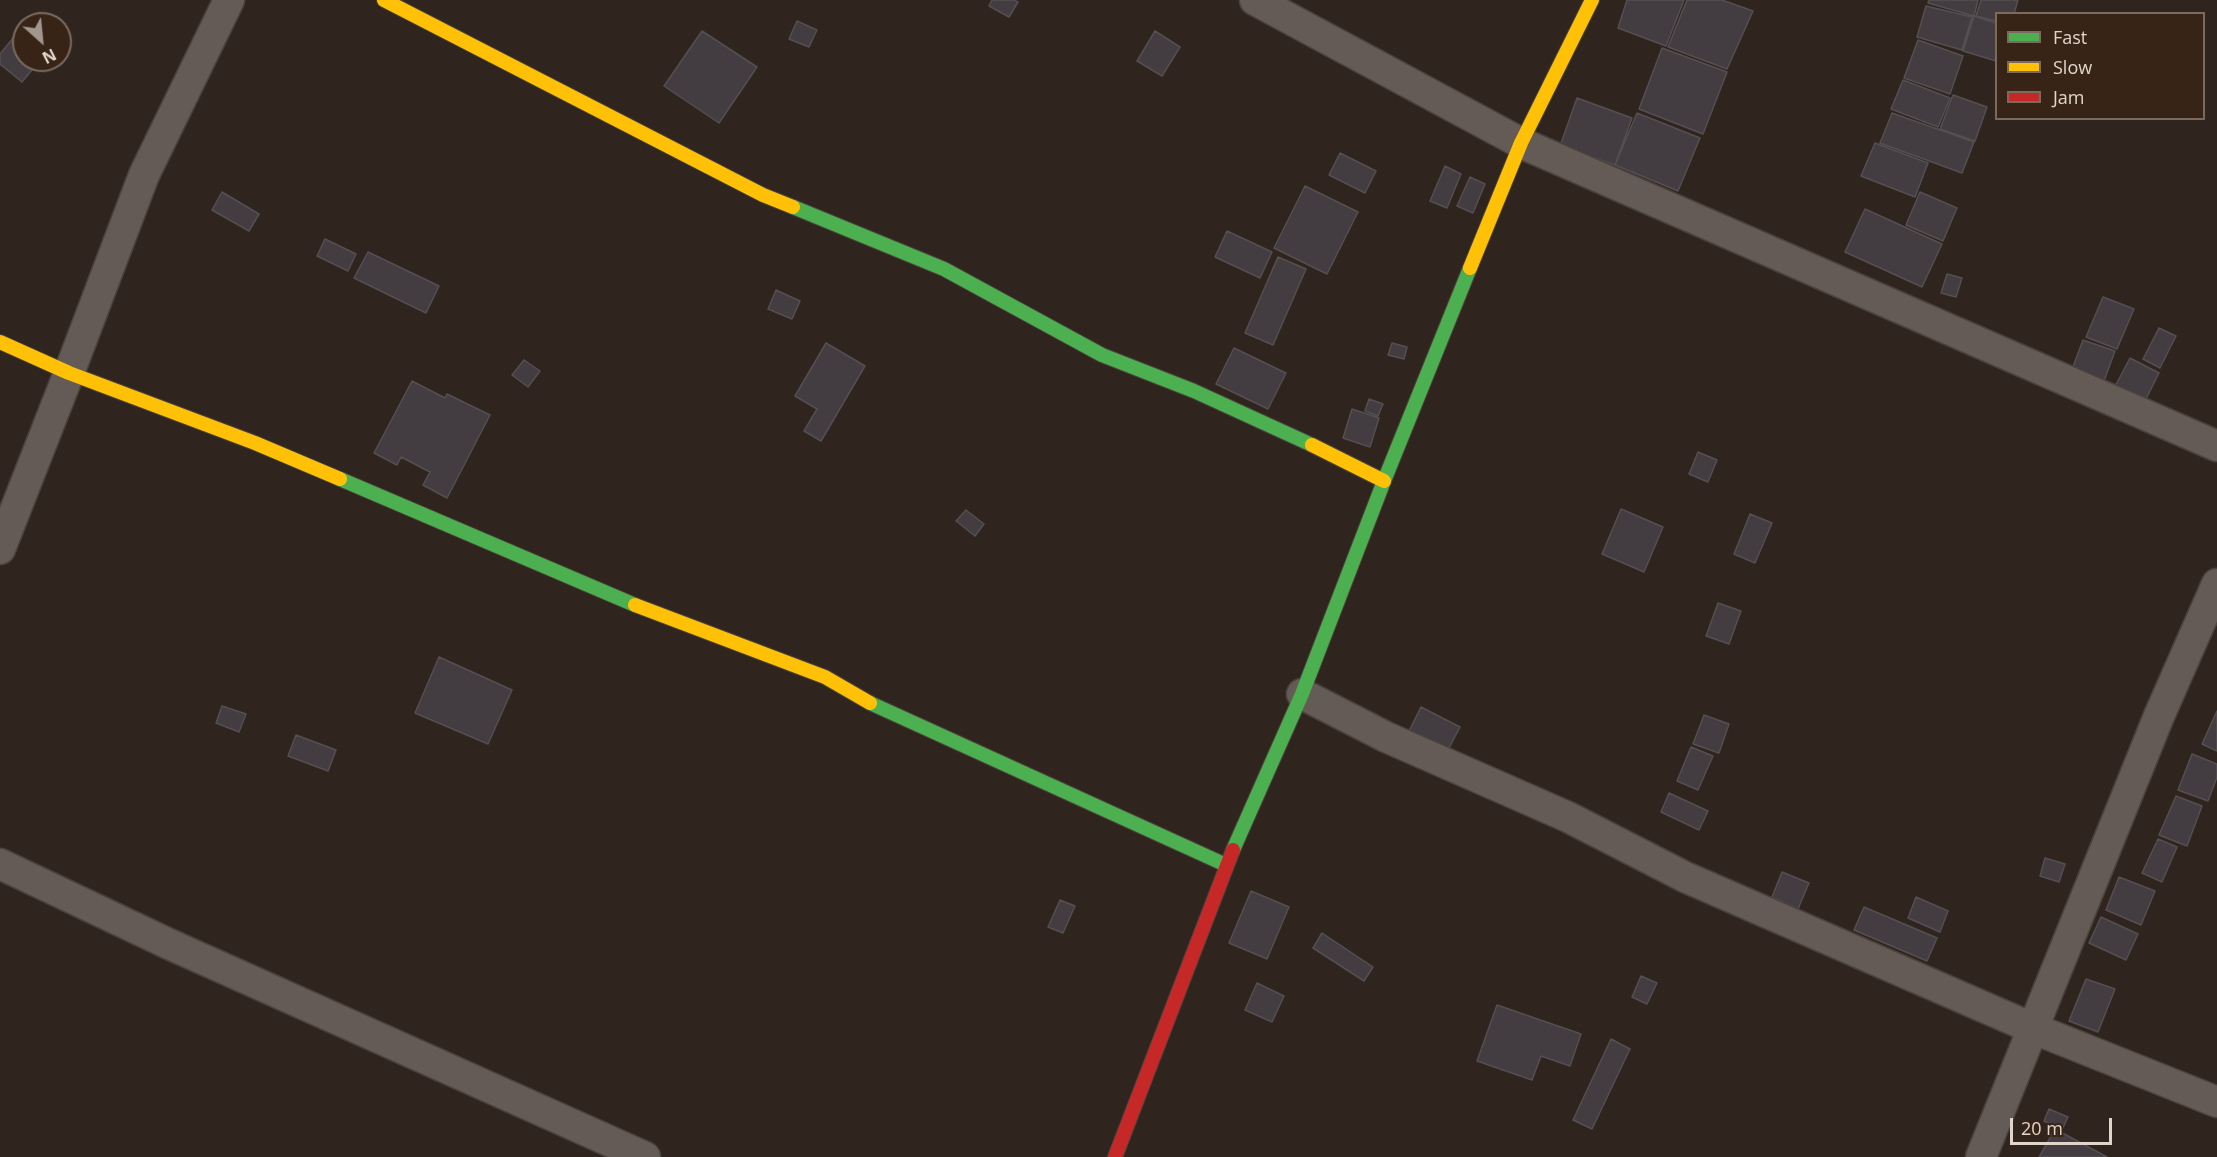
<!DOCTYPE html>
<style>
body{margin:0}
#map{position:relative;width:2217px;height:1157px;overflow:hidden;background:#2f251e;font-family:"Open Sans",sans-serif}
canvas{display:block}
.legend{position:absolute;left:1995px;top:12px;width:210px;height:108px;box-sizing:border-box;background:#372416;border:2px solid #7b6a5e;margin:0;padding:8px 10px;list-style:none;font-size:18px;color:#e0d4cb}
.legend li{display:flex;align-items:center;gap:12px;height:30px}
.legend b{width:30px;border:2px solid #7b6a5e}
.north{position:absolute;left:12px;top:12px;width:60px;height:60px;box-sizing:border-box;background:#372416;border:2px solid #7b6a5e;border-radius:50%;rotate:153deg;font-size:16px;font-weight:700;line-height:24px;text-align:center;color:#e0d4cb}
.north::after{content:'';display:block;margin:auto;width:21px;height:27px;background:#a2978e;clip-path:polygon(50% 0,100% 100%,50% 72%,0 100%)}
.scale{position:absolute;left:2010px;top:1118px;width:102px;height:27px;box-sizing:border-box;border:3px solid #e0d4cb;border-top:0;padding-left:8px;font-size:18px;line-height:21px;white-space:nowrap;color:#e0d4cb;-webkit-text-stroke:4px #372416;paint-order:stroke}
</style>
<div id="map">
<canvas width="2217" height="1157"></canvas>
<ul class="legend">
<li><b style="height:8px;background:#4caf50"></b>Fast</li>
<li><b style="height:8px;background:#ffc107"></b>Slow</li>
<li><b style="height:8px;background:#c62828"></b>Jam</li>
</ul>
<div class="north">N</div>
<div class="scale">20 m</div>
</div>
<script>
const ctx = document.querySelector('canvas').getContext('2d');
ctx.lineJoin = 'round';
function fillPath(path, color) { ctx.fillStyle = color; ctx.fill(path, 'evenodd'); }
const toPath = rows => new Path2D(rows.map(r => 'M' + r).join(''));
function strokePath(path, color, width, dash) { ctx.strokeStyle = color; ctx.lineWidth = width; ctx.lineCap = dash ? 'butt' : 'round'; ctx.setLineDash(dash || []); ctx.stroke(path); }
const building = toPath([
 [992,0,1014,0,1018,2,1009,17,989,6,992,0],
 [1627,0,1684,0,1666,46,1618,28,1627,0],
 [1687,0,1722,0,1753,11,1727,69,1668,47,1687,0],
 [1929,0,1978,0,1974,16,1928,3,1929,0],
 [1981,0,2018,0,2014,14,1996,14,1996,21,1976,16,1981,0],
 [1926,6,1972,17,1962,50,1917,37,1926,6],
 [1974,16,1996,23,1996,61,1963,51,1974,16],
 [797,21,817,30,809,47,789,39,797,21],
 [23,26,24,60,40,60,22,82,0,64,0,54,23,26],
 [702,31,757,67,719,123,664,86,702,31],
 [1155,31,1180,47,1162,76,1137,61,1155,31],
 [1918,40,1963,56,1950,94,1904,78,1918,40],
 [1662,48,1727,72,1703,134,1639,109,1662,48],
 [1903,80,1950,98,1938,127,1891,109,1903,80],
 [1953,95,1987,107,1975,141,1940,129,1953,95],
 [1577,98,1632,118,1615,165,1560,146,1577,98],
 [1637,113,1700,138,1678,191,1615,165,1637,113],
 [1892,113,1974,142,1962,173,1880,143,1892,113],
 [1875,143,1928,163,1915,197,1861,176,1875,143],
 [1340,153,1376,171,1365,193,1329,175,1340,153],
 [1445,166,1461,174,1447,208,1430,201,1445,166],
 [1470,177,1485,184,1473,213,1457,206,1470,177],
 [1305,186,1358,212,1327,274,1274,248,1305,186],
 [222,192,259,214,249,231,212,210,222,192],
 [1920,192,1957,208,1943,241,1906,225,1920,192],
 [1865,209,1942,244,1922,287,1845,252,1865,209],
 [1227,231,1272,252,1260,278,1215,257,1227,231],
 [325,239,356,254,348,271,317,256,325,239],
 [368,252,439,286,426,313,354,278,368,252],
 [1278,257,1306,269,1273,345,1245,333,1278,257],
 [1947,274,1962,278,1956,297,1941,293,1947,274],
 [776,290,800,301,792,319,768,309,776,290],
 [2103,297,2134,309,2117,349,2086,337,2103,297],
 [2159,328,2176,336,2160,368,2143,359,2159,328],
 [2083,340,2115,351,2100,392,2068,380,2083,340],
 [826,343,865,366,821,441,804,431,817,409,795,396,826,343],
 [1392,343,1407,347,1404,359,1388,355,1392,343],
 [1234,348,1286,373,1268,409,1216,384,1234,348],
 [2130,358,2159,373,2140,411,2110,396,2130,358],
 [524,360,540,371,528,387,512,375,524,360],
 [412,381,445,398,447,394,490,415,447,498,423,485,430,472,401,457,397,465,374,453,412,381],
 [1369,399,1383,404,1378,416,1365,411,1369,399],
 [1352,409,1379,418,1370,447,1343,438,1352,409],
 [1698,452,1717,460,1708,482,1689,474,1698,452],
 [1621,509,1663,527,1644,572,1602,554,1621,509],
 [966,510,984,524,975,536,956,521,966,510],
 [1750,514,1772,523,1755,563,1734,554,1750,514],
 [1718,603,1741,611,1729,644,1706,636,1718,603],
 [439,657,512,690,488,744,415,713,439,657],
 [222,706,246,714,239,732,216,723,222,706],
 [1421,707,1460,727,1448,750,1409,731,1421,707],
 [2217,711,2217,751,2202,744,2217,711],
 [1704,715,1729,724,1719,753,1693,744,1704,715],
 [296,735,336,750,328,771,288,756,296,735],
 [1691,747,1713,756,1698,790,1677,781,1691,747],
 [2192,754,2217,764,2217,777,2208,801,2178,790,2192,754],
 [1669,793,1708,811,1699,830,1661,812,1669,793],
 [2176,796,2202,806,2187,846,2159,835,2176,796],
 [2158,839,2177,847,2162,882,2142,873,2158,839],
 [2045,858,2065,864,2059,882,2040,876,2045,858],
 [1782,872,1809,883,1798,909,1772,897,1782,872],
 [2119,877,2155,891,2141,925,2106,910,2119,877],
 [1251,891,1289,907,1267,959,1229,943,1251,891],
 [1916,897,1948,911,1940,932,1908,918,1916,897],
 [1060,900,1075,906,1063,933,1048,927,1060,900],
 [1864,907,1937,938,1927,961,1854,930,1864,907],
 [2101,917,2138,934,2126,960,2089,943,2101,917],
 [1322,933,1373,967,1364,981,1313,948,1322,933],
 [1641,976,1657,983,1647,1004,1632,997,1641,976],
 [2086,979,2115,989,2098,1032,2069,1021,2086,979],
 [1257,983,1284,996,1272,1022,1245,1010,1257,983],
 [1497,1005,1581,1034,1570,1066,1541,1056,1532,1080,1477,1061,1497,1005],
 [1611,1039,1630,1049,1592,1129,1573,1120,1611,1039],
 [2049,1109,2068,1117,2062,1130,2044,1121,2049,1109],
 [2055,1129,2107,1157,2039,1157,2055,1129]
]);
const street = toPath([
 [1255,0,1521,143,2217,446],
 [0,549,69,373,144,175,229,0],
 [1302,694,1386,737,1568,817,1685,877,2032,1028,2217,1102],
 [0,864,169,944,645,1157],
 [1981,1157,2159,716,2217,584]
]);
const fast = toPath([
 [793,207,944,269,1102,355,1194,391,1312,445],
 [340,479,635,605],
 [870,703,1226,865],
 [1233,850,1302,694,1384,481,1470,268]
]);
const slow = toPath([
 [384,0,763,195,793,207],
 [1470,268,1521,143,1592,0],
 [0,342,69,373,255,443,340,479],
 [1312,445,1384,481],
 [635,605,825,677,870,703]
]);
const jam = toPath([
 [1115,1157,1233,850]
]);
fillPath(building, '#433c41');
strokePath(building, '#544f51', 1.5);
strokePath(street, '#4a423c', 33);
strokePath(fast, '#4a423c', 16);
strokePath(slow, '#4a423c', 16);
strokePath(jam, '#4a423c', 16);
strokePath(street, '#645b56', 30);
strokePath(fast, '#4caf50', 14);
strokePath(slow, '#ffc107', 14);
strokePath(jam, '#c62828', 14);
</script>
